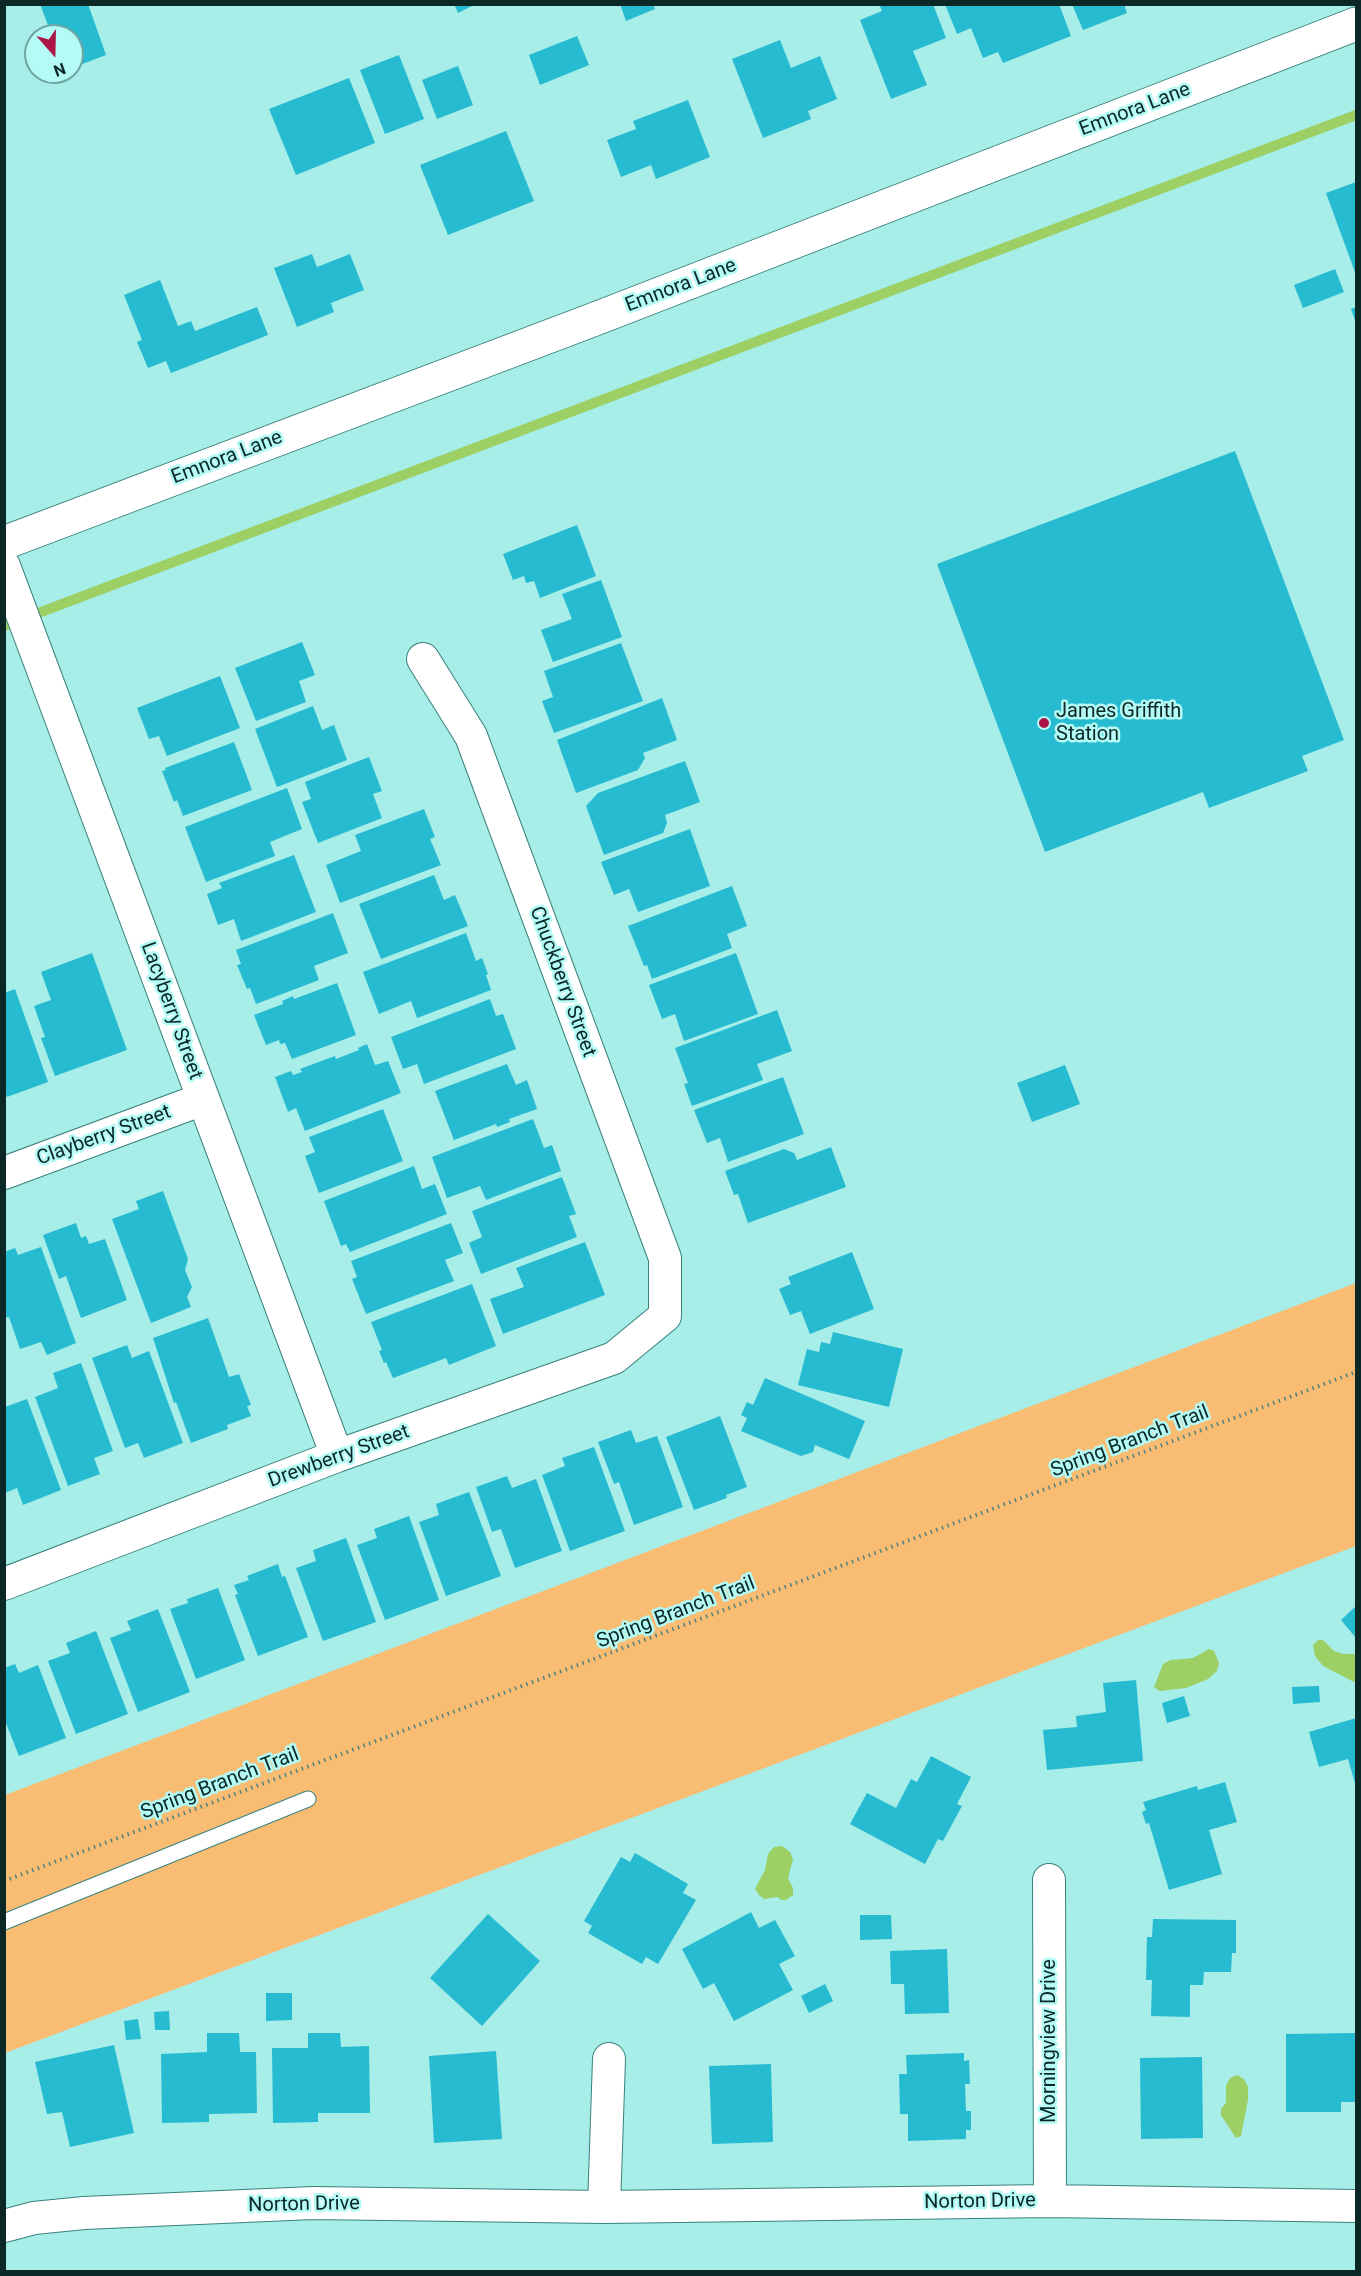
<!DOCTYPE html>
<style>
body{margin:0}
#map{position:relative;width:1361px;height:2276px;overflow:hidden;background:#a7ede8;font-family:Roboto,sans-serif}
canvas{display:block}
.frame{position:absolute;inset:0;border:6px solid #0b2827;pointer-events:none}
.north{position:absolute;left:24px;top:24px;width:60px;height:60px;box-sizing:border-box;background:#b4faf5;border:2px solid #70a6a3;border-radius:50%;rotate:160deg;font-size:16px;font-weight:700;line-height:24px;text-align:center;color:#0b2827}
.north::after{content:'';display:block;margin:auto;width:21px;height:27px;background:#ab1646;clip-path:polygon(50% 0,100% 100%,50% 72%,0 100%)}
</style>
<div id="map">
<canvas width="1361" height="2276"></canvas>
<div class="frame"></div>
<div class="north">N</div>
</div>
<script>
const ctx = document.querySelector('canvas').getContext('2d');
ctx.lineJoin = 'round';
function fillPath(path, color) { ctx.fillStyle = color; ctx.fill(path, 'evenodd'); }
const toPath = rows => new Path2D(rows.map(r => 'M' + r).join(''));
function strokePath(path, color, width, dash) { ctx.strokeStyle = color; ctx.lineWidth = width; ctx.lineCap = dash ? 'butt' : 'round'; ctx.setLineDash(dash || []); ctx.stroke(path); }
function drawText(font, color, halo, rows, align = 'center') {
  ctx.font = font + ' Roboto,sans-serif'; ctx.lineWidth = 5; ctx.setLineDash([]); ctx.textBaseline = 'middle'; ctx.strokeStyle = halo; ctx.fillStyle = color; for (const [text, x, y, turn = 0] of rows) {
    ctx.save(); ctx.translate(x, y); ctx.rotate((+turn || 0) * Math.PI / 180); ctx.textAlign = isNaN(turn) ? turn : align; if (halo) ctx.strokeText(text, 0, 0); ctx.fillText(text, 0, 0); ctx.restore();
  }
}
const green = toPath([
 [1356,1283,1356,1546,5,2053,5,1795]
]);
const water = toPath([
 [1318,1640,1323,1640,1334,1651,1343,1654,1356,1654,1356,1683,1323,1666,1315,1656,1313,1645],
 [1209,1649,1214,1651,1219,1663,1217,1671,1208,1679,1186,1688,1160,1691,1154,1687,1163,1664,1171,1660,1193,1658],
 [782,1846,790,1852,793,1859,788,1878,793,1888,793,1895,786,1900,781,1900,778,1897,764,1899,759,1895,755,1889,765,1870,768,1854,774,1847],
 [1237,2075,1244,2079,1248,2087,1248,2100,1241,2136,1236,2138,1221,2115,1221,2109,1226,2103,1226,2086,1230,2078]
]);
const stream = toPath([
 [4,626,1356,115]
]);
const building = toPath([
 [40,4,88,4,106,55,72,68,72,36,52,36],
 [454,4,476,4,458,13],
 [620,4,653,4,655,9,626,21],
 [879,4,933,4,946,38,913,51,927,85,891,99,860,20,882,11],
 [945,4,1059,4,1071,36,1003,63,998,52,983,58,971,28,957,34],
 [1072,4,1124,4,1127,13,1083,30],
 [577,36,589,65,540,85,529,55],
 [780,40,791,68,820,56,837,99,808,111,811,119,763,138,732,59],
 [399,55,424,119,385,134,360,70],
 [458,66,473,105,437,119,422,80],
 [349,78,375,143,296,175,269,109],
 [688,100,710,157,656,179,651,165,621,177,607,140,636,129,633,121],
 [506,131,534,201,448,235,420,165],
 [1356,182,1356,275,1326,193],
 [312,254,317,267,350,254,364,290,331,303,334,312,297,327,274,268],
 [1335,269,1344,292,1303,308,1294,285],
 [160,280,178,326,191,321,195,331,257,307,268,335,171,373,166,361,148,368,137,342,142,340,124,295],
 [1356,307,1356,323,1351,309],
 [1235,451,1344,740,1302,756,1308,771,1209,808,1203,792,1045,852,937,564],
 [577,525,596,576,540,598,534,581,526,583,524,576,513,580,503,554],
 [601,580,622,637,553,662,541,630,572,619,562,594],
 [302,642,315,675,299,681,306,702,256,721,235,668],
 [621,643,643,701,554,733,542,701,553,697,544,671],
 [220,676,240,728,167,756,159,736,149,739,137,708],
 [662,698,677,740,643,753,645,758,638,770,576,793,557,740],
 [313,706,322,730,334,725,347,760,277,787,255,729],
 [234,742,252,790,183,816,177,800,174,802,162,771,166,770,165,768],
 [369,757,382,791,373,794,382,818,318,843,302,802,311,799,305,782],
 [685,761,700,802,665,815,667,823,663,833,604,855,586,806,598,793],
 [287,788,302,829,270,842,275,856,206,882,185,827],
 [424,809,435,837,430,839,441,865,340,903,326,865,361,851,355,835],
 [690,829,710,886,638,912,629,889,614,895,601,862],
 [294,855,316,912,241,941,234,919,218,925,207,894,222,888,219,883],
 [434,875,444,900,455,895,468,926,381,959,359,904],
 [732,886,747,926,727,934,732,948,652,979,647,965,644,966,628,926],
 [333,913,348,953,314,966,319,980,256,1004,250,988,247,989,237,965,241,964,236,950],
 [466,933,476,961,482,958,488,974,486,975,491,990,417,1018,411,1001,379,1014,363,972],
 [92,953,127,1050,55,1076,41,1038,45,1037,34,1006,51,1000,41,972],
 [736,953,758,1014,684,1041,675,1014,662,1019,649,985],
 [337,983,356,1035,292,1059,285,1043,280,1044,279,1040,266,1045,254,1015,283,1004,282,1001,293,996,294,999],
 [15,989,48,1082,7,1097,4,1090,4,993],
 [490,999,496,1016,503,1014,516,1049,424,1084,417,1064,403,1069,391,1037],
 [777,1010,792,1051,757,1064,763,1080,692,1106,684,1084,688,1083,675,1048],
 [367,1044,375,1065,388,1061,401,1093,305,1131,296,1108,288,1112,275,1077,291,1071,293,1075,302,1072,300,1069,335,1056,336,1059,359,1050,358,1048],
 [507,1064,516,1085,527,1080,537,1109,509,1119,510,1122,497,1127,496,1124,454,1140,435,1091],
 [1065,1065,1080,1104,1032,1122,1017,1083],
 [783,1077,804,1134,728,1162,720,1138,707,1143,694,1110],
 [383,1109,403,1161,319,1193,305,1156,315,1152,309,1137],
 [533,1119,544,1148,552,1145,561,1171,486,1200,480,1186,447,1198,432,1157],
 [831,1147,846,1187,748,1223,738,1194,734,1195,725,1171,784,1149,794,1153,797,1160],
 [414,1166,422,1189,435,1184,447,1214,350,1252,346,1244,341,1246,324,1201],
 [562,1177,576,1214,569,1216,577,1237,481,1274,469,1243,482,1237,472,1211],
 [163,1191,188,1259,185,1270,192,1287,187,1297,191,1307,151,1323,112,1219,139,1209,136,1201],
 [76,1223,81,1238,86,1236,89,1244,105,1239,127,1300,81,1318,66,1276,59,1279,43,1235],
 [451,1223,463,1253,445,1260,454,1281,366,1314,352,1279,357,1277,351,1261],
 [585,1242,605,1295,503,1334,490,1299,524,1287,516,1268],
 [41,1247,76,1343,47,1355,41,1342,20,1349,9,1317,4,1318,4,1252,15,1248,18,1255],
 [852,1252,874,1309,810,1334,801,1311,790,1315,779,1289,791,1284,788,1277],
 [472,1284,496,1346,449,1365,446,1358,393,1378,386,1362,384,1363,379,1351,382,1350,371,1322],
 [208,1318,229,1377,239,1374,251,1405,247,1406,251,1416,227,1425,228,1429,191,1443,176,1402,174,1403,153,1338],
 [833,1332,903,1349,889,1407,798,1385,807,1349,819,1352,821,1342,830,1344],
 [127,1345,132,1358,149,1351,183,1443,144,1458,138,1443,125,1448,92,1358],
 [81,1363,113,1451,94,1458,100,1474,68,1486,35,1397,58,1388,53,1373],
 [765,1378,865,1421,849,1459,815,1445,813,1452,801,1456,741,1431,747,1418,741,1415,747,1402,753,1405],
 [27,1399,61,1490,23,1505,17,1488,5,1493,5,1407],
 [720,1416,747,1487,726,1495,727,1498,694,1510,666,1437],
 [631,1430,636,1443,657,1436,683,1507,634,1525,619,1482,614,1484,598,1442],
 [594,1447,625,1531,570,1551,542,1475,565,1466,562,1458],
 [507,1476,512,1488,536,1479,562,1551,515,1568,501,1529,492,1532,476,1487],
 [469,1492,501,1576,446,1596,419,1522,439,1515,436,1504],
 [409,1516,439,1600,385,1620,357,1545,377,1538,374,1529],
 [346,1538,376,1622,323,1641,296,1568,316,1561,313,1550],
 [278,1564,282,1577,285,1576,308,1637,258,1656,235,1595,238,1594,234,1585,249,1580,247,1576],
 [218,1588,245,1660,196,1679,170,1609,188,1603,187,1599],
 [1356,1606,1356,1638,1341,1620],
 [158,1609,190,1692,138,1712,110,1638,131,1630,127,1621],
 [96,1631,128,1714,76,1734,48,1661,70,1653,66,1643],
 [15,1664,19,1673,38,1665,66,1738,19,1756,4,1718,4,1668],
 [1136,1680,1143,1761,1047,1770,1043,1730,1077,1727,1076,1716,1106,1712,1103,1683],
 [1319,1686,1320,1702,1293,1704,1292,1687],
 [1184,1696,1190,1716,1167,1723,1162,1703],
 [1356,1718,1356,1787,1348,1759,1319,1767,1309,1732],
 [931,1756,971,1777,957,1804,962,1806,943,1841,938,1839,925,1864,850,1824,867,1793,896,1808,911,1779,917,1782],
 [1225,1782,1237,1822,1209,1830,1222,1874,1169,1890,1149,1823,1146,1824,1142,1812,1146,1810,1143,1802,1197,1786,1198,1790],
 [635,1853,688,1884,683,1893,696,1900,658,1964,646,1957,642,1964,588,1933,592,1926,584,1921,621,1857,630,1862],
 [751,1912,759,1928,775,1920,795,1956,779,1964,793,1990,734,2021,714,1983,703,1989,682,1949],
 [488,1914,540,1961,482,2026,430,1978],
 [860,1915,891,1915,892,1939,860,1940],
 [1153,1919,1236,1920,1236,1953,1232,1953,1231,1972,1204,1972,1203,1985,1190,1985,1190,2017,1151,2016,1152,1980,1146,1980,1147,1937,1152,1937],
 [947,1949,949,2013,905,2014,904,1984,891,1984,890,1951],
 [825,1984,833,2001,809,2013,801,1996],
 [266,1993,292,1993,292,2020,266,2021],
 [169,2011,170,2030,155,2030,154,2012],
 [138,2019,141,2039,126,2040,124,2021],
 [207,2033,239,2033,240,2052,256,2052,257,2113,209,2114,209,2122,162,2123,161,2054,207,2052],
 [308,2033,340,2033,341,2047,369,2046,370,2113,318,2113,318,2122,273,2123,272,2048,308,2048],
 [1356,2033,1356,2102,1341,2102,1341,2112,1286,2112,1286,2034],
 [114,2045,134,2133,70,2147,62,2112,47,2114,35,2062],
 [496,2051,502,2139,434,2143,429,2056],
 [964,2053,964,2061,969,2060,970,2084,965,2084,966,2111,971,2111,971,2130,966,2130,966,2139,908,2141,908,2114,900,2114,899,2074,907,2074,906,2055],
 [1202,2057,1203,2138,1141,2139,1140,2058],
 [771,2064,773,2142,712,2144,709,2066]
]);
const path = toPath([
 [4,1881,1356,1372]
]);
const lane = toPath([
 [4,1922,308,1799]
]);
const street = toPath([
 [4,566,337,1456],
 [4,1173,203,1099],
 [4,1584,337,1456,614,1358,665,1316,665,1258,471,736,423,659],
 [1049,1880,1050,2201],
 [604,2207,609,2059],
 [4,2226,34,2218,84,2213,313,2203,604,2207,1050,2201,1356,2206]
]);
const secondary = toPath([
 [4,543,595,319,1356,24]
]);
const markers = [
 [1044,723,6,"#ab1646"]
];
const streetNames = [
 ["Emnora Lane",1135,110,-21],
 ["Emnora Lane",681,286,-21],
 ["Emnora Lane",227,458,-21],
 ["Chuckberry Street",562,982,70],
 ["Lacyberry Street",171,1011,70],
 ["Clayberry Street",104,1136,-20],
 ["Spring Branch Trail",1130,1442,-21],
 ["Drewberry Street",339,1457,-20],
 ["Spring Branch Trail",676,1613,-21],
 ["Spring Branch Trail",220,1784,-21],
 ["Morningview Drive",1050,2041,-90],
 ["Norton Drive",980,2202,-1],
 ["Norton Drive",304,2205,-1]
];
const poiNames = [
 ["James Griffith",1056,712],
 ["Station",1056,735]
];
fillPath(green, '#f9bc73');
fillPath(water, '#9cd064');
strokePath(stream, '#9cd064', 10);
fillPath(building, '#27bbd1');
strokePath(lane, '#3a807c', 17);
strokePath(street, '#3a807c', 34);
strokePath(secondary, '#3a807c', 35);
strokePath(path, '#52827f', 4, [1.5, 4.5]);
strokePath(lane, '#fff', 15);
strokePath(street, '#fff', 32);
strokePath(secondary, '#fff', 33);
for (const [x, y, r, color] of markers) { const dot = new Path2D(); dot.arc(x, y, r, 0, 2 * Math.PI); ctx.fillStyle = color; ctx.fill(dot); strokePath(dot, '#b4faf5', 2); }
drawText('20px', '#0b2827', '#b4faf5', streetNames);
drawText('20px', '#0b2827', '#b4faf5', poiNames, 'left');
</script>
